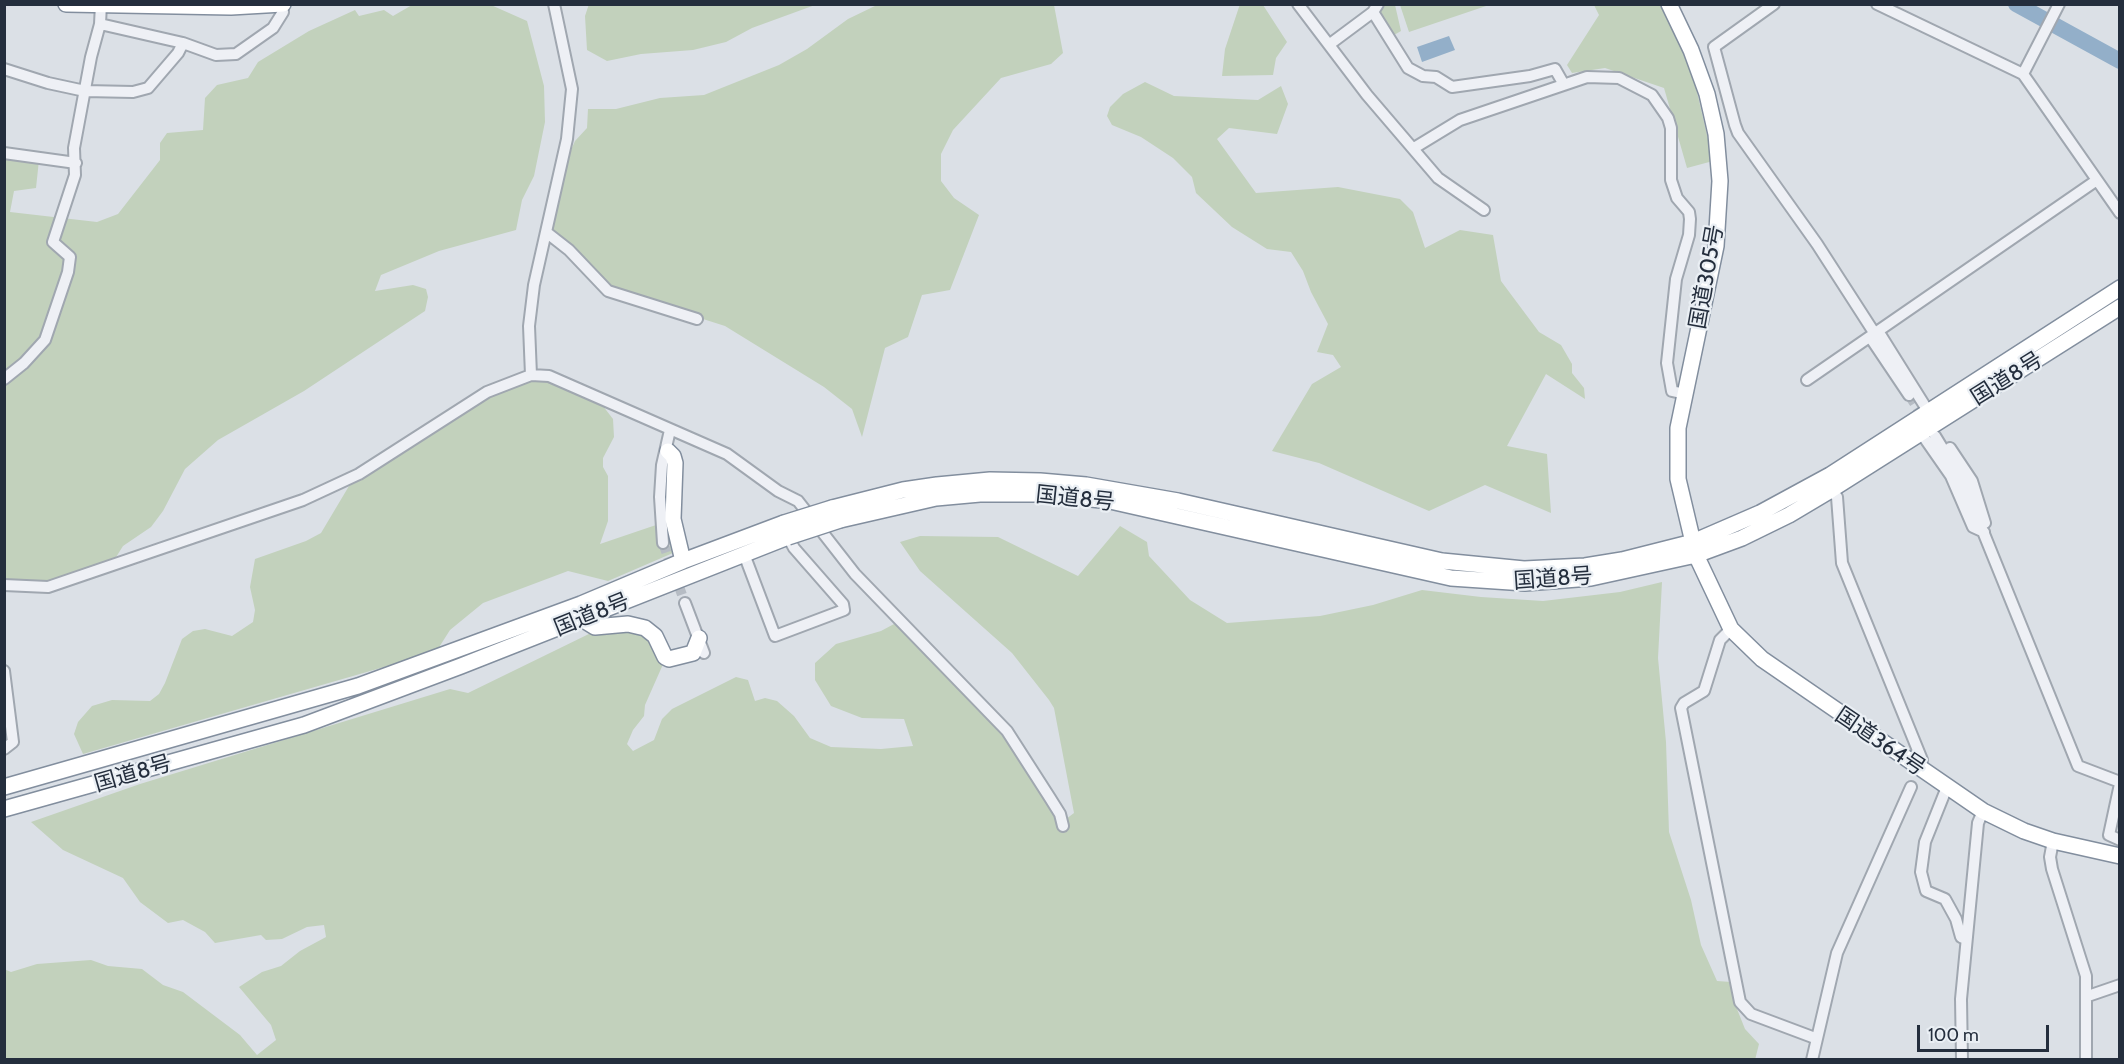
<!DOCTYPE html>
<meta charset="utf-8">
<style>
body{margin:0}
#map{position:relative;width:2124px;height:1064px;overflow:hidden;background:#dbe0e6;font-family:Cabin,sans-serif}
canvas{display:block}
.frame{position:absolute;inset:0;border:6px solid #242e3d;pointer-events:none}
.scale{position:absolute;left:1917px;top:1025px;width:132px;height:27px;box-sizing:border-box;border:3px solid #242e3d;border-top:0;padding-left:8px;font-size:18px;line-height:21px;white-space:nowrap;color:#242e3d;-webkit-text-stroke:4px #eaeff4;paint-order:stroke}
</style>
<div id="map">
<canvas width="2124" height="1064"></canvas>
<div class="frame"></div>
<div class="scale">100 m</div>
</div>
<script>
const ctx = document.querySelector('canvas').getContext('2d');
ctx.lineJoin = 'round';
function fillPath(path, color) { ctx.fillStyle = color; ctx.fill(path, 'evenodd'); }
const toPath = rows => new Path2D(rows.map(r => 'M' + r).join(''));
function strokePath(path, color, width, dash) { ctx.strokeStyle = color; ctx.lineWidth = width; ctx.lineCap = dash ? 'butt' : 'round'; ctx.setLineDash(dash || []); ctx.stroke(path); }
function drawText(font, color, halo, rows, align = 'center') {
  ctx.font = font + ' Cabin,"Noto Sans JP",sans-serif'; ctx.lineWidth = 4.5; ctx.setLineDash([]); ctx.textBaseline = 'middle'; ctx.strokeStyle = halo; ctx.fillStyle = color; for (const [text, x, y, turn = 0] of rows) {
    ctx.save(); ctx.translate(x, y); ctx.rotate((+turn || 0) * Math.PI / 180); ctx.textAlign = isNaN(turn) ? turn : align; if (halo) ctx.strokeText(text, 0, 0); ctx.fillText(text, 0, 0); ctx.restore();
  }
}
const green = toPath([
 [589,4,815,4,815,5,752,28,726,42,693,50,641,54,607,61,587,50,585,16],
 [1240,4,1263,5,1287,42,1276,58,1273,75,1222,76,1225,49],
 [412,5,491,5,527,21,544,86,545,122,534,176,522,200,516,230,439,251,381,275,375,291,413,285,426,289,428,297,425,311,304,391,218,440,185,469,163,511,151,527,123,546,113,562,51,581,5,580,4,157,39,160,36,188,14,191,10,212,97,222,118,214,160,160,160,143,167,133,203,130,205,98,217,85,248,78,258,62,309,31,355,10,359,16,384,10,393,16],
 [877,5,1054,5,1063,53,1051,64,1001,78,953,130,941,154,941,181,954,198,979,215,950,290,922,295,908,337,885,348,862,437,852,409,824,387,725,326,612,290,549,230,567,159,575,141,587,128,588,109,616,109,660,98,704,95,779,65,807,49,848,19],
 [1383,5,1395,5,1401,31,1394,35,1380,11],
 [1400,5,1400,4,1489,5,1409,32],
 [1594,5,1665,5,1687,49,1713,161,1687,168,1664,88,1605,68,1572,73,1567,65,1599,15],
 [1145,82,1174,96,1258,100,1281,86,1288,104,1277,134,1229,128,1217,139,1256,193,1338,187,1400,199,1413,212,1425,248,1460,230,1493,235,1501,281,1539,332,1561,345,1572,364,1572,373,1584,388,1585,399,1546,374,1507,446,1547,454,1551,513,1485,485,1429,511,1319,463,1272,451,1312,384,1341,367,1333,355,1317,352,1328,324,1311,292,1303,271,1291,252,1267,249,1232,227,1196,193,1192,177,1173,158,1141,137,1112,125,1107,116,1110,107,1123,94],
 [542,379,603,406,613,419,614,437,603,458,603,467,608,476,608,521,600,544,656,525,658,546,674,546,673,553,608,581,568,571,483,603,450,630,436,652,83,754,74,734,78,722,92,706,112,700,150,701,159,694,165,683,182,639,193,631,205,629,232,636,253,622,255,610,250,587,255,559,306,541,321,533,349,486,491,397,526,381],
 [1120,526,1147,542,1149,556,1190,600,1227,623,1320,616,1373,605,1422,590,1481,597,1543,601,1620,592,1662,582,1658,658,1666,742,1669,832,1691,900,1701,945,1717,981,1731,982,1735,1004,1745,1029,1759,1044,1755,1060,5,1060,4,969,11,972,37,964,91,960,108,966,142,969,163,985,183,992,240,1035,257,1055,276,1040,271,1025,239,987,262,972,281,966,300,951,326,937,324,925,307,927,282,939,266,940,261,935,215,943,205,932,183,920,168,923,140,902,123,878,63,850,31,822,140,784,450,689,468,693,595,631,637,629,650,636,664,662,645,705,644,716,633,730,627,744,633,751,654,740,662,719,672,709,736,677,748,680,755,701,765,698,777,701,794,716,810,738,831,747,881,749,913,746,904,719,862,718,831,706,815,680,815,663,836,644,881,631,894,624,933,655,1011,741,1066,819,1074,813,1054,708,1049,700,1012,653,920,571,900,542,920,536,998,537,1078,576]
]);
const water = toPath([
 [1449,36,1455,50,1422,62,1417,47]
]);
const river = toPath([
 [2016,4,2120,61]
]);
const minorTunnel = toPath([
 [1909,395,1925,420],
 [663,543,685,603]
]);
const minor = toPath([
 [1298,4,1367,95,1438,178,1484,210],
 [1774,4,1714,47,1735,125,1738,133,1817,244,1875,334],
 [1877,4,2023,74,2120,213],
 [1373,12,1408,68,1423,76,1436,77,1452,87,1530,76,1555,69,1563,83],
 [100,24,183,43,216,55,236,54,273,28,283,12,282,5],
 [1330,44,1373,12,1378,4],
 [4,69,48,83,85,91,133,92,148,88,178,53,183,43],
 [2023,74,2059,4],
 [1414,148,1460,120,1587,77,1619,78,1652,95,1668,118,1671,128,1671,180,1677,198,1689,212,1690,219,1689,235,1676,279,1667,363,1672,391,1685,394],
 [4,153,76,163],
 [546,232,569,250,608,291,697,319],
 [1878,331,1928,411],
 [1870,337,1909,395],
 [531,375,529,326,534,285,567,139,572,89,554,4],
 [4,379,24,363,45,340,68,272,70,257,53,242,75,175,74,148,91,57,100,24,101,4],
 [1807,380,2097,180],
 [1921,433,1951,476,1973,527,1984,532],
 [1935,436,1963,482,2078,766,2120,782],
 [1950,448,1972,481,1985,523],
 [1831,490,1837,497,1842,563,1922,760,1919,768],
 [663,543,660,497,662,465,670,430],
 [744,554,775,636,844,610,843,604,794,548,788,537],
 [4,585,48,587,303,500,359,474,487,392,531,375,549,376,727,454,778,491,798,501,855,574,1007,731,1050,798,1060,814,1063,826],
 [685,603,704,653],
 [1731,629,1720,640,1704,691,1684,703,1681,708,1740,1002,1751,1014,1815,1038],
 [4,671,13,742,4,749],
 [2120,784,2109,835,2120,840],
 [1947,787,1925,842,1921,872,1926,891,1945,899,1956,919,1961,937,1966,939],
 [2053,841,2050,857,2052,869,2086,976,2086,1060],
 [2088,996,2120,985],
 [1812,1060,1837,953,1911,787],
 [1962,1060,1961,999,1978,823,1983,811]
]);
const highway = toPath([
 [66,4,231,7,283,4],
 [1669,4,1691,50,1707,94,1716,134,1720,181,1716,246,1678,428,1678,479,1696,555,1731,629,1762,659,1983,811,2024,831,2053,841,2120,856],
 [668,451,673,456,675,463,673,519,683,561],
 [832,508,903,490,937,485,990,480,1040,481,1086,485,1178,501,1442,561,1524,569,1585,566,1622,560,1693,542,1760,513,1830,475,2120,288],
 [840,520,936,498,980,494,1045,494,1110,501,1451,578,1525,583,1591,578,1696,555,1742,538,1789,515,1831,490,2120,307],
 [582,619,595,627,628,624,645,628,655,636,665,657,669,659,693,653,699,638],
 [4,787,358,686,581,604,683,561,784,523],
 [4,809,304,725,461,666,788,537]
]);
const highwayBridge = toPath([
 [784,523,832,508],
 [788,537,840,520]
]);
const streetNames = [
 ["国道305号",1707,277,-80],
 ["国道8号",2007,379,-32],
 ["国道8号",1075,499,6],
 ["国道8号",1553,579,-4],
 ["国道8号",592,615,-22],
 ["国道364号",1880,742,34],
 ["国道8号",133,774,-16]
];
fillPath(green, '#c2d1bc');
fillPath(water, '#93afc9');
strokePath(river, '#93afc9', 16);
strokePath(minorTunnel, '#b6bcc4', 10, [10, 5]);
strokePath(minor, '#a0a7b0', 14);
strokePath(highway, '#828e9e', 18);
strokePath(minor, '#eef0f5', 10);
strokePath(highway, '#fff', 15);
strokePath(highwayBridge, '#828e9e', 18, []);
strokePath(highwayBridge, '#fff', 15);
drawText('22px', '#242e3d', '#eaeff4', streetNames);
</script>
